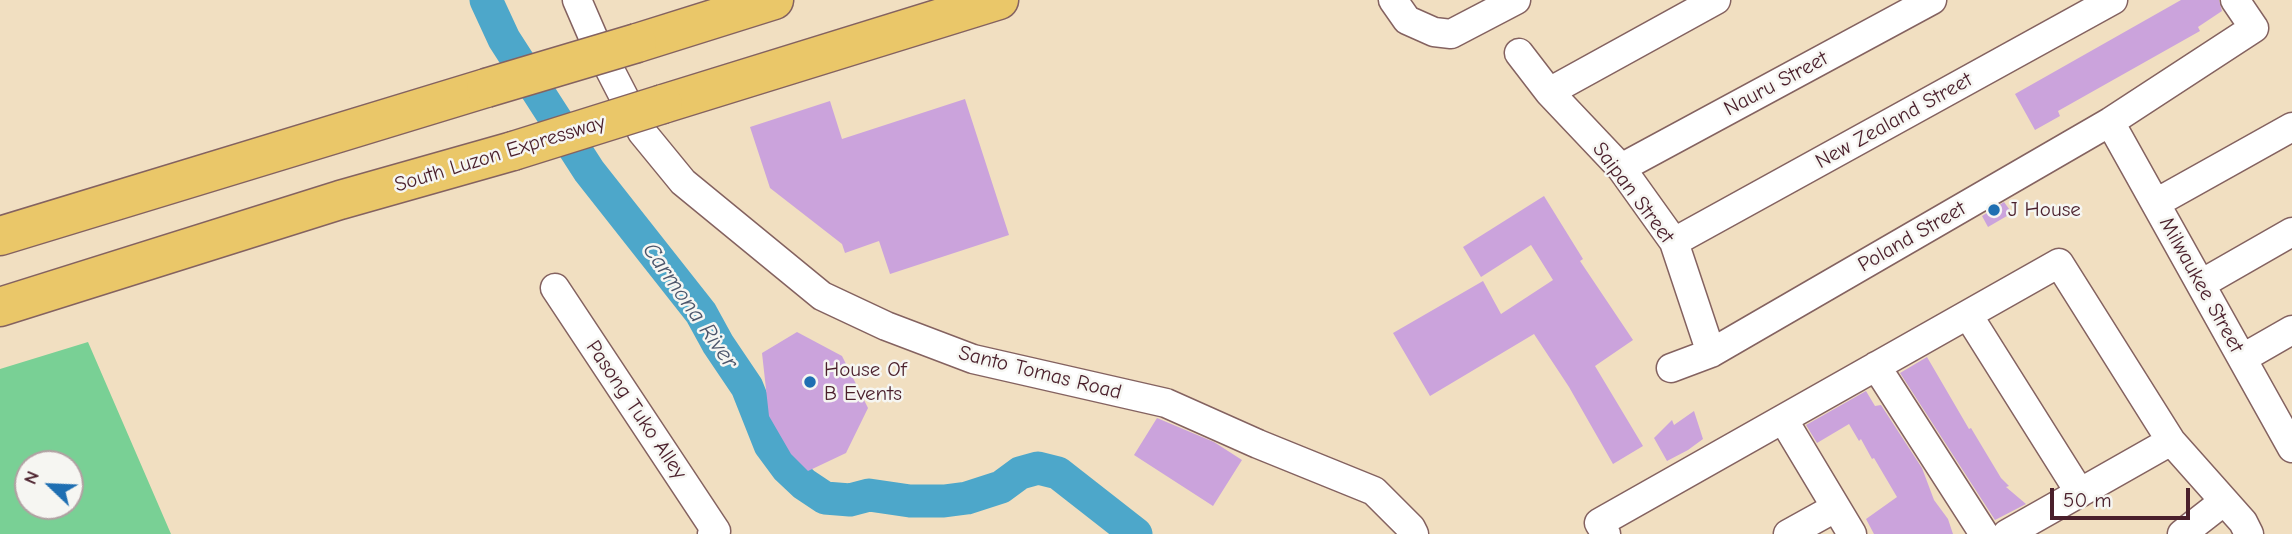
<!DOCTYPE html>
<style>
body{margin:0}
#map{position:relative;width:2292px;height:534px;overflow:hidden;background:#f1dfc1;font-family:"Comic Neue",sans-serif}
canvas{display:block}
.north{position:absolute;left:14px;top:450px;width:70px;height:70px;box-sizing:border-box;background:#f6f6f2;border:2px solid #b1a0a2;border-radius:50%;rotate:293deg;font-size:19px;font-weight:700;line-height:28px;text-align:center;color:#4a1f2b}
.north::after{content:'';display:block;margin:auto;width:24px;height:32px;background:#1f6fb2;clip-path:polygon(50% 0,100% 100%,50% 72%,0 100%)}
.scale{position:absolute;left:2050px;top:488px;width:140px;height:32px;box-sizing:border-box;border:4px solid #4a1f2b;border-top:0;padding-left:9px;font-size:21px;line-height:24px;white-space:nowrap;color:#4a1f2b;-webkit-text-stroke:5px #f6f6f2;paint-order:stroke}
</style>
<div id="map">
<canvas width="2292" height="534"></canvas>
<div class="north">N</div>
<div class="scale">50 m</div>
</div>
<script>
const ctx = document.querySelector('canvas').getContext('2d');
ctx.lineJoin = 'round';
function fillPath(path, color) { ctx.fillStyle = color; ctx.fill(path, 'evenodd'); }
const toPath = rows => new Path2D(rows.map(r => 'M' + r).join(''));
function strokePath(path, color, width, dash) { ctx.strokeStyle = color; ctx.lineWidth = width; ctx.lineCap = dash ? 'butt' : 'round'; ctx.setLineDash(dash || []); ctx.stroke(path); }
function drawText(font, color, halo, rows, align = 'center') {
  ctx.font = font + ' "Comic Neue",sans-serif'; ctx.lineWidth = 5; ctx.setLineDash([]); ctx.textBaseline = 'middle'; ctx.strokeStyle = halo; ctx.fillStyle = color; for (const [text, x, y, turn = 0] of rows) {
    ctx.save(); ctx.translate(x, y); ctx.rotate((+turn || 0) * Math.PI / 180); ctx.textAlign = isNaN(turn) ? turn : align; if (halo) ctx.strokeText(text, 0, 0); ctx.fillText(text, 0, 0); ctx.restore();
  }
}
const green = toPath([
 [88,342,171,534,0,534,0,369],
 [28,464,70,464,70,506,28,506]
]);
const river = toPath([
 [486,0,504,39,589,171,701,313,718,344,747,387,770,445,787,468,804,484,825,498,850,500,869,495,910,501,944,501,967,498,1001,487,1020,473,1038,468,1058,473,1136,534]
]);
const building = toPath([
 [2181,0,2219,0,2222,11,2198,27,2200,31,2058,111,2060,116,2035,130,2015,94],
 [965,99,1009,235,890,274,879,241,845,253,842,244,770,188,750,127,830,101,842,139],
 [1544,196,1583,259,1580,261,1633,340,1595,366,1643,446,1613,464,1569,387,1534,334,1430,396,1393,333,1483,281,1501,314,1553,280,1531,245,1481,277,1463,247],
 [2004,202,2012,213,1988,227,1982,216],
 [797,332,842,356,868,408,846,453,808,471,791,454,769,416,762,353],
 [1927,357,1969,429,1971,428,2001,478,2009,486,2006,487,2026,504,1995,520,1900,373],
 [1866,391,1875,406,1881,405,1922,468,1934,500,1948,519,1953,534,1874,534,1866,519,1897,497,1874,458,1872,459,1861,439,1859,441,1849,424,1817,443,1806,425],
 [1694,411,1703,439,1688,450,1667,461,1654,438,1672,420,1674,425],
 [1157,418,1214,442,1242,460,1213,506,1134,455]
]);
const minor = toPath([
 [577,0,593,37,642,132,683,182,822,296,886,326,973,359,1166,403,1258,444,1374,491,1411,528,1414,534],
 [1393,0,1407,20,1434,32,1451,34,1516,0],
 [1519,53,1549,92,1621,168,1674,242,1711,353],
 [1549,92,1716,0],
 [2110,122,2292,448],
 [1621,168,1932,0],
 [2156,203,2292,127],
 [1674,242,2113,0],
 [2201,284,2292,232],
 [555,288,716,531,712,534],
 [1968,315,2080,493],
 [2243,358,2292,330],
 [1876,366,1984,534],
 [1671,368,1711,353,2110,122,2254,28,2235,0],
 [1783,419,1852,534],
 [1606,534,1599,523,2059,263,2171,441,2243,522,2249,534],
 [1788,534,1835,508],
 [2007,534,2171,441],
 [2182,534,2223,502]
]);
const highway = toPath([
 [637,43,774,0],
 [663,104,999,0],
 [0,236,486,88],
 [0,307,340,200,513,151]
]);
const highwayBridge = toPath([
 [486,88,637,43],
 [513,151,663,104]
]);
const markers = [
 [1994,210,7,"#1f6fb2"],
 [810,382,7,"#1f6fb2"]
];
const streetNames = [
 ["Nauru Street",1776,84,-28],
 ["New Zealand Street",1894,121,-29],
 ["South Luzon Expressway",500,154,-17],
 ["Saipan Street",1633,193,53],
 ["Poland Street",1912,237,-30],
 ["Milwaukee Street",2201,285,61],
 ["Santo Tomas Road",1040,373,14],
 ["Pasong Tuko Alley",636,410,56]
];
const poiNames = [
 ["J House",2008,210],
 ["House Of",824,370],
 ["B Events",824,394]
];
const waterNames = [
 ["Carmona River",690,306,55]
];
fillPath(green, '#79d095');
strokePath(river, '#4da7ca', 33);
fillPath(building, '#cba3dc');
strokePath(minor, '#846260', 31);
strokePath(highway, '#846260', 41);
strokePath(minor, '#fff', 28);
strokePath(highway, '#eac769', 38);
strokePath(highwayBridge, '#846260', 41, []);
strokePath(highwayBridge, '#eac769', 38);
for (const [x, y, r, color] of markers) { const dot = new Path2D(); dot.arc(x, y, r, 0, 2 * Math.PI); ctx.fillStyle = color; ctx.fill(dot); strokePath(dot, '#f6f6f2', 2.5); }
drawText('21px', '#4a1f2b', '#f6f6f2', streetNames);
drawText('21px', '#4a1f2b', '#f6f6f2', poiNames, 'left');
drawText('italic 23px', '#4b556b', '#f6f6f2', waterNames);
</script>
